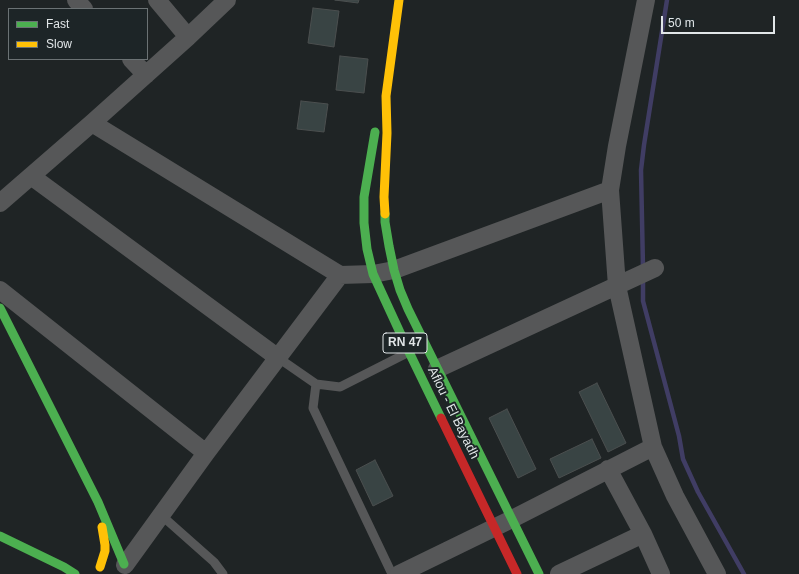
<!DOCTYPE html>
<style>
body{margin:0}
#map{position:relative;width:799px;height:574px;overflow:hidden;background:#1f2425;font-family:Arial,sans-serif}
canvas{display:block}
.legend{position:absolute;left:8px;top:8px;width:140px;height:52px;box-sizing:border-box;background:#1d2527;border:1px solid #6b7274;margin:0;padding:5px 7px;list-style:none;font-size:12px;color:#e1e6e8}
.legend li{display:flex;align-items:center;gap:8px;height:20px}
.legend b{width:20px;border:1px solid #6b7274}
.scale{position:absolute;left:661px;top:16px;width:114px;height:18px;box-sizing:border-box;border:2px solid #e1e6e8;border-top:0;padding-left:5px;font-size:12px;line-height:14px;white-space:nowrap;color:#e1e6e8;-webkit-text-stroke:3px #1d2527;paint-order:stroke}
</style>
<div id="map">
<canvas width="799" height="574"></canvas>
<ul class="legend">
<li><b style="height:5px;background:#4caf50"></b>Fast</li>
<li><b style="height:5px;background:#ffc107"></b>Slow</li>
</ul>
<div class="scale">50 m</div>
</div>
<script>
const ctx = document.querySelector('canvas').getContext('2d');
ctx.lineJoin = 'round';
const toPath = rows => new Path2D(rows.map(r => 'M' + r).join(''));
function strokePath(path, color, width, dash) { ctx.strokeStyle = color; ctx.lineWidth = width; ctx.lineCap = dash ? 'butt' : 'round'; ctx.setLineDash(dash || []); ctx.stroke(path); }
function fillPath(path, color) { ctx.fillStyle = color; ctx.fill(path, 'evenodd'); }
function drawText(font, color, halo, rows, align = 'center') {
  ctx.font = font + ' Arial,sans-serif'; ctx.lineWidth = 4; ctx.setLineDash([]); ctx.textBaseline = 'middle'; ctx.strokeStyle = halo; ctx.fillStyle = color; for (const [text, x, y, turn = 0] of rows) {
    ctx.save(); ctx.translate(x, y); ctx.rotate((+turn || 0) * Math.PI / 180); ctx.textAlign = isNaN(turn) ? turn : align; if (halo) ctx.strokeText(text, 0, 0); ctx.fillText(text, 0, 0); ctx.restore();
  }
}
const stream = toPath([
 [643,268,641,170,644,145,667,0],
 [643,278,643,301,679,436,683,459,698,492,744,574]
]);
const building = toPath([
 [335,0,359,0,358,3,335,0],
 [313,8,339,11,334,47,308,43,313,8],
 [340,56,368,59,364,93,336,90,340,56],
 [301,101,328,104,324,132,297,129,301,101],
 [597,383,626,443,608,452,579,392,597,383],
 [507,409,536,469,518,478,489,418,507,409],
 [592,439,601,458,559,478,550,459,592,439],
 [375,460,393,496,373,506,356,470,375,460]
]);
const lane = toPath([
 [277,357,316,384,340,387,409,352],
 [316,384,313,408,392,574],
 [161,515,214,562,223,574]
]);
const street = toPath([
 [76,0,84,9],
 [157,0,188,37],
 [646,0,617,146,610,190,617,286,653,447,675,496,717,574],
 [131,59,146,75],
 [92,123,340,275],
 [31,176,277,357],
 [0,203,92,123,188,37,227,0],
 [0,290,206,453],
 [437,369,655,268],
 [608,469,643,534,661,574],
 [125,565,206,453,340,275,373,274,394,270,610,190],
 [399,574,512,519,653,447],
 [559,574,643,534]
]);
const fast = toPath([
 [375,132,364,197,364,223,367,249,373,274,409,352,441,418],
 [385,214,385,222,389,246,394,270,400,290,408,309,539,574],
 [0,308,98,502,124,564],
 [0,536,64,567,75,574]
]);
const slow = toPath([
 [385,214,384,197,387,133,386,96,399,0],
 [100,567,105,551,105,545,102,527]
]);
const jam = toPath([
 [441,418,517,574]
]);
const shields = [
 [405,343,44]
];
const shieldNames = [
 ["RN 47",405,343]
];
const streetNames = [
 ["Aflou - El Bayadh",453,413,64]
];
strokePath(stream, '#403d64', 4.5);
fillPath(building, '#394444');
strokePath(building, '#4b4f4f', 1);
strokePath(lane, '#565758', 9);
strokePath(street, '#565758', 18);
strokePath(fast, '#4caf50', 9);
strokePath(slow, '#ffc107', 9);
strokePath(jam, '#c62828', 9);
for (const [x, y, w] of shields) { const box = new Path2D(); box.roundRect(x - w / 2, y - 10, w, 20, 3); ctx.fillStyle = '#1d2527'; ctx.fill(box); strokePath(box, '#e1e6e8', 1); }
drawText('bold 12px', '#e1e6e8', null, shieldNames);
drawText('13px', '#e1e6e8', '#1d2527', streetNames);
</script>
